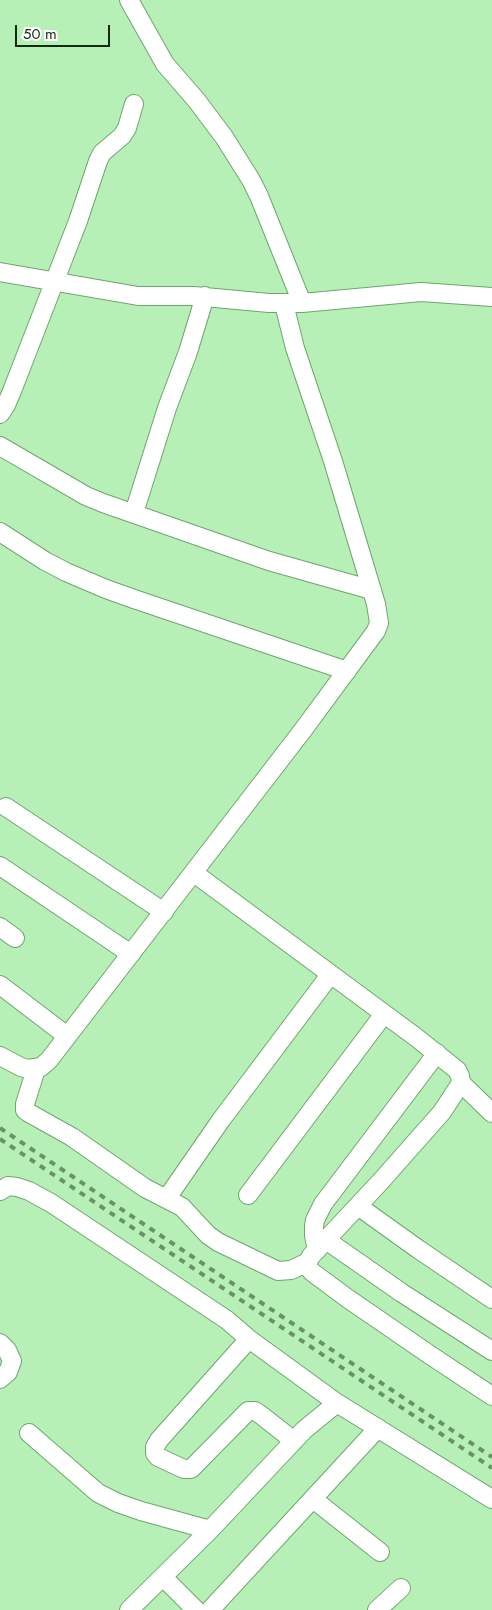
<!DOCTYPE html>
<style>
body{margin:0}
#map{position:relative;width:492px;height:1610px;overflow:hidden;background:#b7f0b6;font-family:Jost,sans-serif}
canvas{display:block}
.scale{position:absolute;left:15px;top:25px;width:95px;height:22px;box-sizing:border-box;border:2px solid #142a14;border-top:0;padding-left:6px;font-size:15px;line-height:18px;white-space:nowrap;color:#142a14;-webkit-text-stroke:4px #fff;paint-order:stroke}
</style>
<div id="map">
<canvas width="492" height="1610"></canvas>
<div class="scale">50 m</div>
</div>
<script>
const ctx = document.querySelector('canvas').getContext('2d');
ctx.lineJoin = 'round';
const toPath = rows => new Path2D(rows.map(r => 'M' + r).join(''));
function strokePath(path, color, width, dash) { ctx.strokeStyle = color; ctx.lineWidth = width; ctx.lineCap = dash ? 'butt' : 'round'; ctx.setLineDash(dash || []); ctx.stroke(path); }
const minor = toPath([
 [129,0,165,64,197,101,224,137,251,180,259,196,302,303],
 [0,272,138,296,194,296,269,303,302,303,421,292,492,297],
 [0,414,6,405,12,391,78,221,98,161,102,153,122,136,127,128,134,104],
 [0,446,86,496,103,503,269,561,372,590],
 [134,513,167,408,188,352,205,296],
 [0,532,45,561,66,572,106,589,134,599,347,671],
 [6,807,164,912],
 [0,866,131,954],
 [194,873,417,1038,457,1070,460,1076,461,1083,442,1112,381,1181,311,1256,308,1262,308,1267,312,1272,347,1298,430,1355,492,1396],
 [0,927,15,938],
 [0,985,67,1036],
 [0,1056,21,1067,28,1069,41,1067,49,1060,303,730,376,631,379,623,376,604,333,461,295,348,284,304],
 [36,1069,25,1104,25,1110,29,1113,72,1137,145,1188,182,1207,208,1235,218,1242,278,1271,291,1270,308,1262],
 [461,1083,492,1113],
 [0,1191,8,1186,17,1187,29,1191,51,1203,227,1320,249,1339,337,1403,492,1499],
 [248,1195,384,1014],
 [167,1198,221,1120,330,975],
 [358,1206,418,1249,492,1299],
 [326,1240,402,1293,492,1351],
 [317,1250,314,1236,314,1226,315,1220,323,1204,437,1053],
 [249,1339,159,1440,155,1447,155,1453,158,1457,184,1469,191,1469,248,1411,255,1411,261,1415,294,1441],
 [0,1343,7,1350,12,1361,8,1372,0,1379],
 [29,1433,98,1493,118,1503,141,1511,210,1530],
 [313,1499,380,1552],
 [163,1577,196,1610],
 [129,1610,210,1530,304,1430,337,1403],
 [210,1610,378,1428],
 [377,1610,401,1588]
]);
const rail = toPath([
 [0,1128,492,1457],
 [0,1139,492,1468]
]);
strokePath(minor, '#6fa56f', 20);
strokePath(minor, '#fff', 18);
strokePath(rail, '#6a9269', 4, [6, 6]);
</script>
